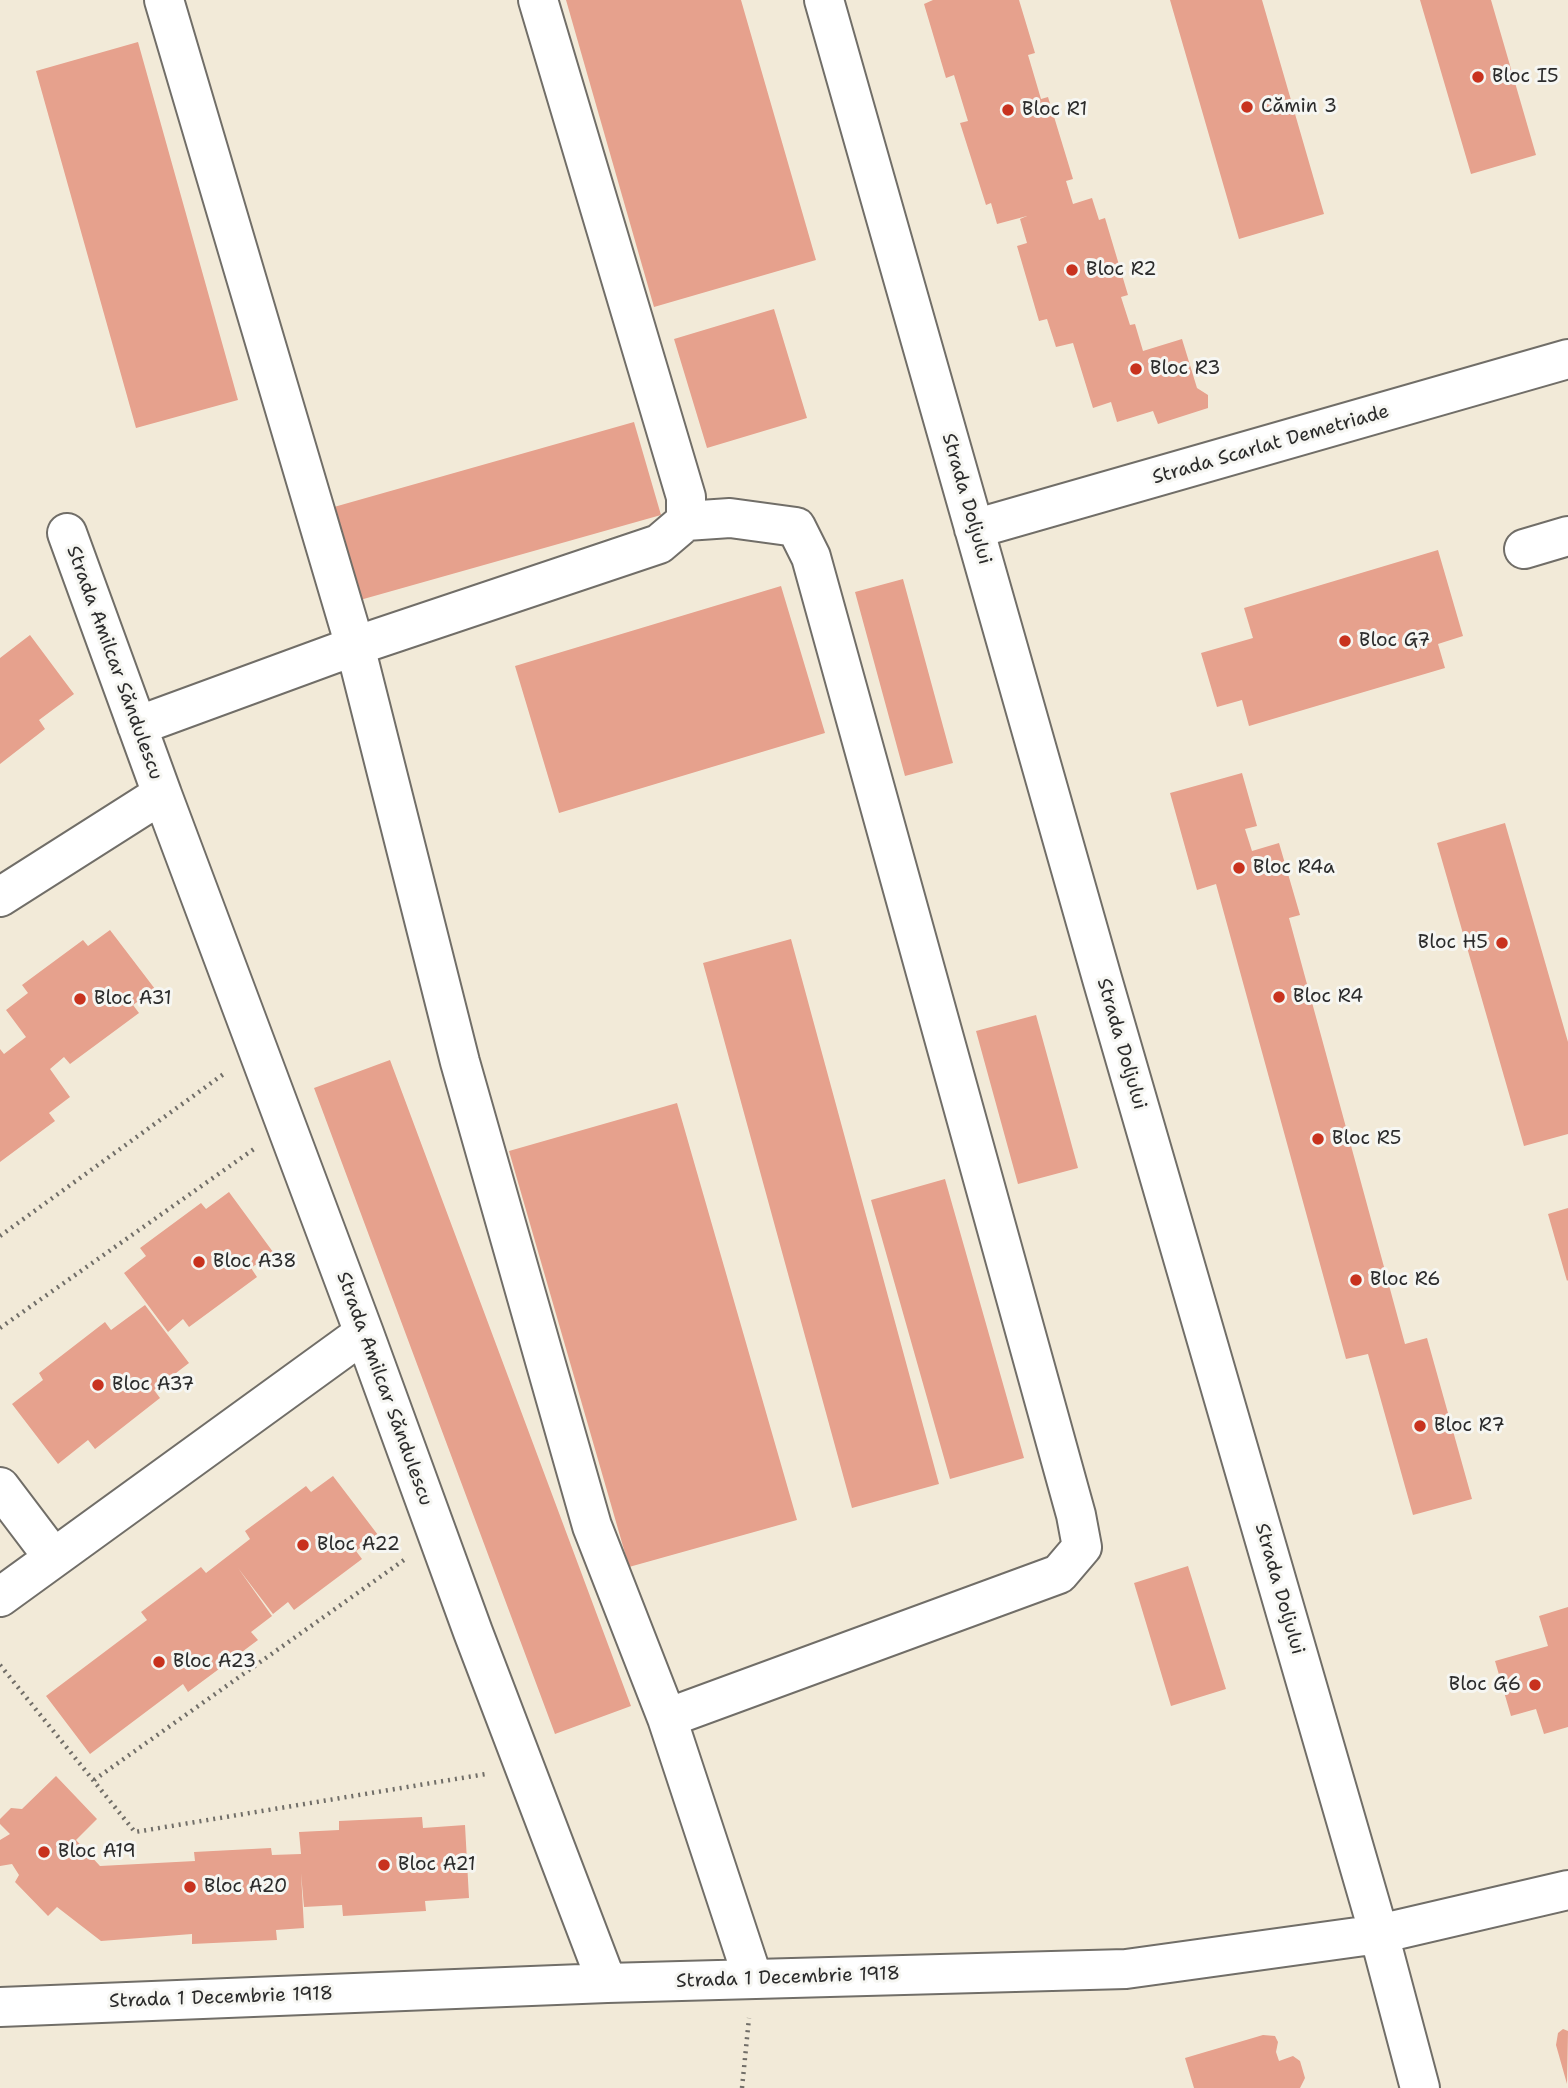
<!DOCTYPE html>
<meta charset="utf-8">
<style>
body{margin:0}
canvas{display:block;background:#f2ead8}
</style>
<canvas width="1568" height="2088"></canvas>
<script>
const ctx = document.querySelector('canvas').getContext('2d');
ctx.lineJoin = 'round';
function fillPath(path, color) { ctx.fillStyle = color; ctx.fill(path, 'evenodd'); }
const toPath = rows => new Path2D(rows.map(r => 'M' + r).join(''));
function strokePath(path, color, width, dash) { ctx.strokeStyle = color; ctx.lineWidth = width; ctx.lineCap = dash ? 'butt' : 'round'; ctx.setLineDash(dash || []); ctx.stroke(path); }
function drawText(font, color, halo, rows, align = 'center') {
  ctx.font = font + ' "Shantell Sans",sans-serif'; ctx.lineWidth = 6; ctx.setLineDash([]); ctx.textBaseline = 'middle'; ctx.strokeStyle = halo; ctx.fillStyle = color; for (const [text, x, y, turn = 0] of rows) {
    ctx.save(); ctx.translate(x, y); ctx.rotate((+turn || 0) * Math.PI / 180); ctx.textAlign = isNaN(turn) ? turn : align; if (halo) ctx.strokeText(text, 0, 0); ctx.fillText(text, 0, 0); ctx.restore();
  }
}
const building = toPath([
 [566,0,741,0,816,260,654,307],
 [933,0,1019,0,1035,53,1028,55,1041,99,1048,97,1073,179,1066,181,1073,204,1092,198,1099,220,1105,218,1128,295,1121,297,1130,325,1135,324,1143,351,1182,339,1197,388,1208,395,1208,408,1158,424,1153,411,1117,422,1111,402,1093,408,1073,343,1056,347,1047,319,1039,321,1017,246,1027,243,1020,219,1027,216,997,224,991,203,986,205,960,123,968,121,954,75,946,78,924,4],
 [1170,0,1262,0,1324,214,1239,239],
 [1420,0,1491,0,1536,155,1471,174],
 [138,42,238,400,136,428,36,71],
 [774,309,807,418,707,448,674,339],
 [634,422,661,515,360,600,334,507],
 [1438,550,1463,636,1438,644,1445,668,1249,726,1242,700,1217,707,1201,653,1253,638,1244,608],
 [903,579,953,763,905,776,855,592],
 [781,586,825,733,559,813,515,666],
 [30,635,74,694,39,720,45,729,0,764,0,658],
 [1242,773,1257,826,1245,829,1252,851,1279,843,1300,915,1289,918,1405,1344,1427,1338,1472,1499,1413,1515,1368,1354,1346,1359,1216,884,1197,890,1170,793],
 [1505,823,1568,1042,1568,1134,1524,1146,1437,843],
 [110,930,155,989,133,1005,139,1013,70,1064,64,1057,50,1069,70,1097,49,1113,55,1121,0,1162,0,1049,4,1054,26,1037,6,1010,28,993,22,985,83,940,88,946],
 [791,939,939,1484,852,1508,703,963],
 [1036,1015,1078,1168,1018,1184,976,1031],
 [390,1060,631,1706,555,1734,314,1088],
 [677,1103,797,1520,629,1567,509,1151],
 [945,1179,1024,1458,950,1479,871,1200],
 [229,1192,273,1252,251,1268,257,1277,189,1327,183,1319,168,1332,124,1273,146,1256,140,1248,201,1203,206,1209],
 [1568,1208,1568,1280,1567,1281,1548,1214],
 [145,1305,189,1363,154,1390,160,1398,95,1449,88,1440,58,1464,12,1404,43,1380,39,1373,105,1322,111,1330],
 [333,1476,378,1535,356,1551,362,1559,294,1610,288,1602,273,1614,238,1568,272,1616,251,1632,258,1640,188,1692,183,1684,90,1754,46,1696,147,1620,141,1612,201,1567,206,1573,250,1539,245,1531,306,1486,311,1492],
 [1188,1566,1226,1689,1171,1706,1134,1583],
 [1568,1607,1568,1727,1544,1734,1536,1709,1511,1716,1495,1661,1548,1646,1539,1616],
 [56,1776,97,1819,76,1840,100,1866,195,1861,194,1852,271,1848,272,1855,301,1854,299,1832,339,1830,339,1821,422,1817,423,1828,465,1825,469,1898,425,1901,426,1911,343,1916,342,1905,304,1907,301,1873,304,1928,276,1930,277,1940,192,1944,192,1934,101,1941,57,1907,48,1916,15,1882,19,1875,12,1864,0,1866,0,1840,10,1834,0,1824,0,1819,11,1808,22,1809],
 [1563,2029,1568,2031,1567,2084,1556,2045,1558,2033],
 [1263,2035,1275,2036,1278,2042,1276,2052,1279,2061,1293,2056,1300,2061,1305,2078,1300,2088,1194,2088,1185,2058]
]);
const path = toPath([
 [0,1236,225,1073],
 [0,1328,254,1149],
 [0,1665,135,1832,486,1774],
 [94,1780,404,1560],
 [742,2088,749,2018]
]);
const minor = toPath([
 [164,0,355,646,460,1062,592,1526,667,1718,753,1979],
 [824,0,1103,982,1379,1934,1420,2088],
 [974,529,1568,359],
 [1524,549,1568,536],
 [137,726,355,646,659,544,686,521,686,497,538,0],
 [162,794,364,1333,473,1632,607,1983],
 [0,897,162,794,67,533],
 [0,1487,53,1557],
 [0,1597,364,1333],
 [667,1718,1059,1574,1082,1547,1076,1515,811,557,796,527,730,518,686,521],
 [0,2007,607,1983,1126,1969,1379,1934,1568,1890]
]);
const markers = [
 [1478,77,7,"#c8321e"],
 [1247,107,7,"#c8321e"],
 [1008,110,7,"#c8321e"],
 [1072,270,7,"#c8321e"],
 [1136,369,7,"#c8321e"],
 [1345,641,7,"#c8321e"],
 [1239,868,7,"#c8321e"],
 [1502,943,7,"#c8321e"],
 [1279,997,7,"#c8321e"],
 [80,999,7,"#c8321e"],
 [1318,1139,7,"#c8321e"],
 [199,1262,7,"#c8321e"],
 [1356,1280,7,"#c8321e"],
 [98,1385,7,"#c8321e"],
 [1420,1426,7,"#c8321e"],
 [303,1545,7,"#c8321e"],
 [159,1662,7,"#c8321e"],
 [1535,1685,7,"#c8321e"],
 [44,1852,7,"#c8321e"],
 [384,1865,7,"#c8321e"],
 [190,1887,7,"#c8321e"]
];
const poiNames = [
 ["Bloc I5",1492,77],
 ["Cămin 3",1261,107],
 ["Bloc R1",1022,110],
 ["Bloc R2",1086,270],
 ["Bloc R3",1150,369],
 ["Bloc G7",1359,641],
 ["Bloc R4a",1253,868],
 ["Bloc H5",1488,943,"right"],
 ["Bloc R4",1293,997],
 ["Bloc A31",94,999],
 ["Bloc R5",1332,1139],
 ["Bloc A38",213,1262],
 ["Bloc R6",1370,1280],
 ["Bloc A37",112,1385],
 ["Bloc R7",1434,1426],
 ["Bloc A22",317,1545],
 ["Bloc A23",173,1662],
 ["Bloc G6",1521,1685,"right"],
 ["Bloc A19",58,1852],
 ["Bloc A21",398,1865],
 ["Bloc A20",204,1887]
];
const streetNames = [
 ["Strada Scarlat Demetriade",1271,445,-16],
 ["Strada Doljului",966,499,74],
 ["Strada Amilcar Săndulescu",114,663,70],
 ["Strada Doljului",1121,1044,74],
 ["Strada Amilcar Săndulescu",384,1389,70],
 ["Strada Doljului",1279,1589,74],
 ["Strada 1 Decembrie 1918",788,1978,-2],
 ["Strada 1 Decembrie 1918",221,1998,-2]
];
fillPath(building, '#e6a18d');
strokePath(minor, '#716e68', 42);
strokePath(path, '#716e68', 4.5, [2, 5]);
strokePath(minor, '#fff', 38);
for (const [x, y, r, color] of markers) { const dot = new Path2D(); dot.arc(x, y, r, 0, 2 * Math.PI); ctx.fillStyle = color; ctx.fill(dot); strokePath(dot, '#f6f6f2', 2.5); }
drawText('19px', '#2b2b2b', '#f6f6f2', poiNames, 'left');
drawText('19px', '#2b2b2b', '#f6f6f2', streetNames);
</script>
